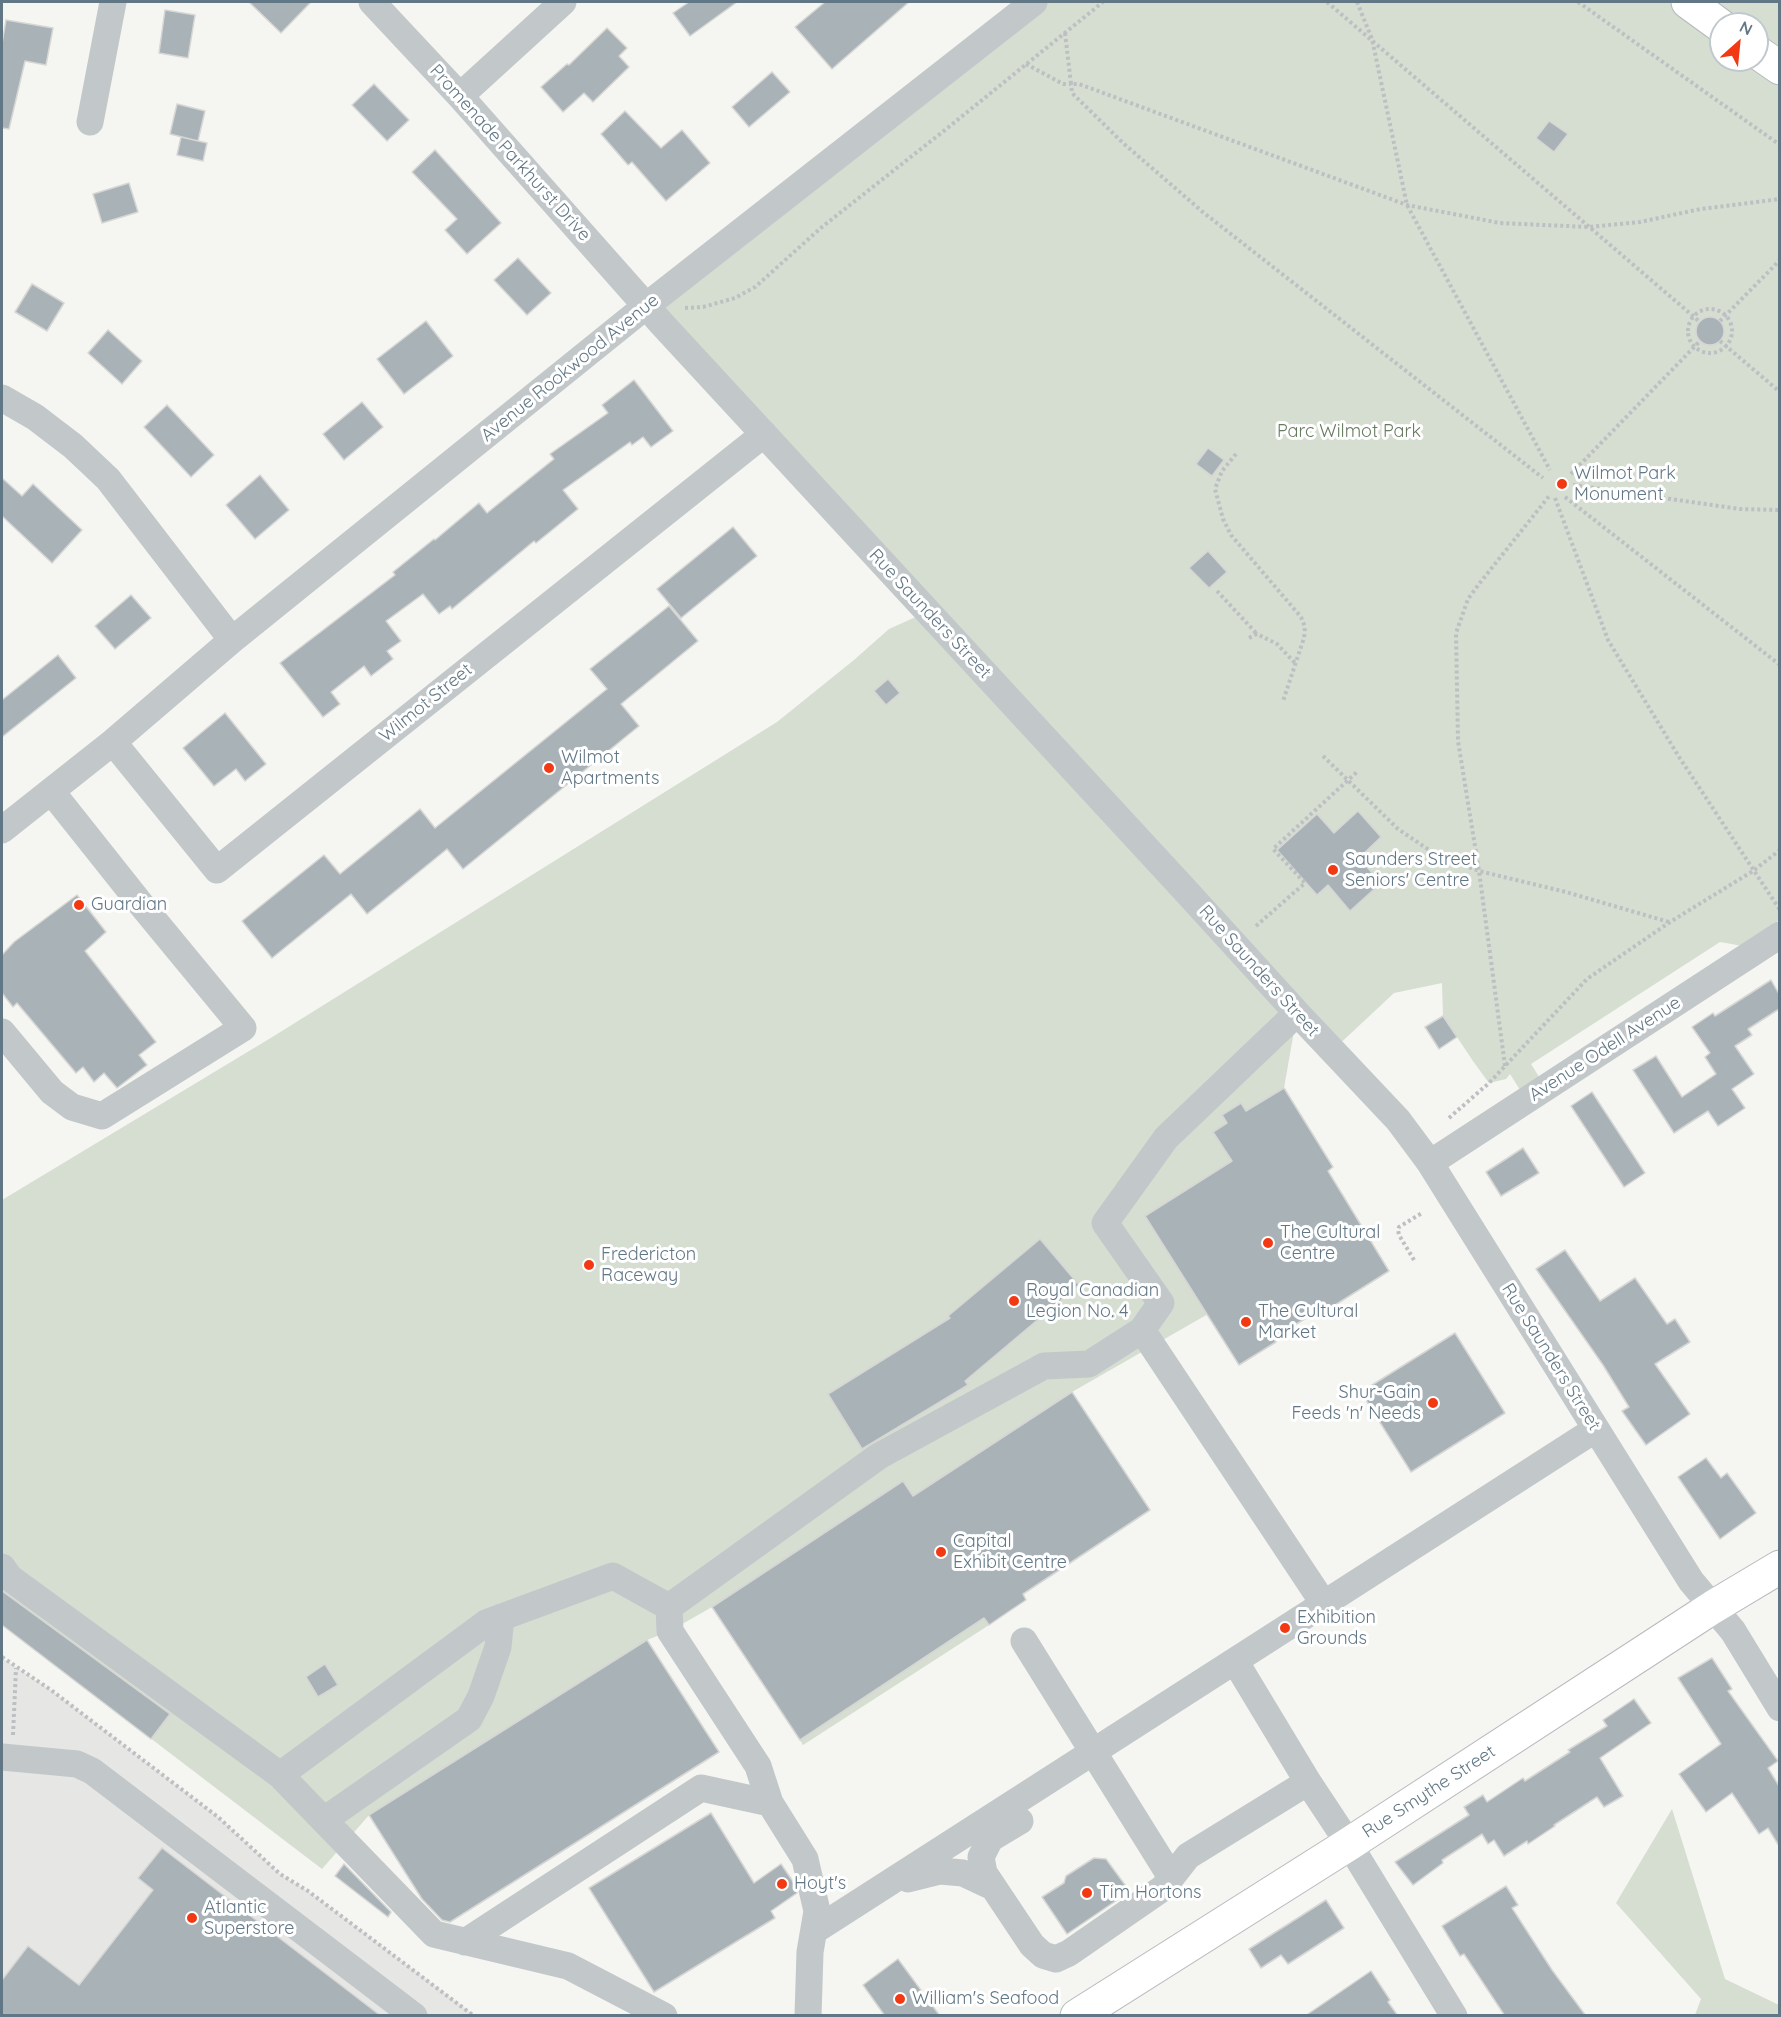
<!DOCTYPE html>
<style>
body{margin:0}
#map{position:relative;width:1781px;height:2017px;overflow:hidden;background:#f5f5f1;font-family:Quicksand,sans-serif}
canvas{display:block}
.frame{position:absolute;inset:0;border:3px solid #617785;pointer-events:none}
.north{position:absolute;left:1709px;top:12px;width:60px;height:60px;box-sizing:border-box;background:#fff;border:2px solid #c0c9ce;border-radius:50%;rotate:27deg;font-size:16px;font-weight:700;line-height:24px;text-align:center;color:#617785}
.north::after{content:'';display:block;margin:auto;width:21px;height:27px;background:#f33913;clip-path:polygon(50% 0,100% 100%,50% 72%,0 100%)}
</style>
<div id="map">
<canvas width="1781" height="2017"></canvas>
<div class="frame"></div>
<div class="north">N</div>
</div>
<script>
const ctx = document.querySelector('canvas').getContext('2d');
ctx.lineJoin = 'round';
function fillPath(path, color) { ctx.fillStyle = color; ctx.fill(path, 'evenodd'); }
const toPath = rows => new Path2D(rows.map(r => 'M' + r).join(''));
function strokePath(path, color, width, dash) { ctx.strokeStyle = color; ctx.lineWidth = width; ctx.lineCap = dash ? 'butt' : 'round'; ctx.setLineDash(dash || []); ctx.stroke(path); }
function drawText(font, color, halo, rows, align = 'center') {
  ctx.font = font + ' Quicksand,sans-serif'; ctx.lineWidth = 6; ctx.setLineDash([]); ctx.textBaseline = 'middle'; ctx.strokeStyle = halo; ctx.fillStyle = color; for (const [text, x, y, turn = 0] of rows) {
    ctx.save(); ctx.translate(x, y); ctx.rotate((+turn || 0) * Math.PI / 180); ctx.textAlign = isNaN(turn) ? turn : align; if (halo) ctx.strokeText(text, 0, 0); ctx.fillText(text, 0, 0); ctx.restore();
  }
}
const built = toPath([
 [2,1658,51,1690,218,1817,280,1874,308,1891,474,2015,2,2015]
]);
const green = toPath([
 [1034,2,1779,2,1779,920,1743,946,1720,942,1531,1064,1546,1088,1527,1101,1510,1074,1506,1079,1489,1083,1473,1061,1443,1016,1442,983,1394,993,1332,1051,1297,1014,1284,1088,1246,1111,1241,1104,1223,1115,1227,1123,1214,1132,1232,1161,1146,1216,1208,1314,1072,1392,913,1496,903,1481,712,1607,670,1631,647,1640,369,1815,322,1869,2,1625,2,1200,274,1036,777,722,854,660,889,629,927,612,646,306],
 [1721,24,1757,24,1757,60,1721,60],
 [984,1618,989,1625,803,1745,800,1740],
 [1672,1809,1725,1979,1779,2005,1779,2015,1695,2015,1701,1999,1616,1903]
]);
const building = toPath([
 [249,2,311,2,281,33,249,2],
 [689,2,737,2,690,36,673,13,689,2],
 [825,2,909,2,832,69,795,27,825,2],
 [165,10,195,15,188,58,159,53,165,10],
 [6,20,53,28,46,65,25,61,9,129,2,128,2,44,6,20],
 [607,28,627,48,619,56,629,67,593,102,584,93,563,112,541,87,567,64,569,65,607,28],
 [772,72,790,92,749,127,732,107,772,72],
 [374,84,409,120,387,141,352,105,374,84],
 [177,104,205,111,198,141,170,134,177,104],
 [625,111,661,148,682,130,710,163,666,201,632,162,628,165,601,134,625,111],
 [1549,121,1568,134,1554,152,1536,138,1549,121],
 [181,137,207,143,203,161,177,155,181,137],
 [435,150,501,223,467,254,445,230,457,219,412,172,435,150],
 [129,183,138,212,102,223,93,194,129,183],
 [518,258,551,293,527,315,494,280,518,258],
 [32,284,64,303,47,331,15,312,32,284],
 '1696 331a14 14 0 1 1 28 0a14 14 0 1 1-28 0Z',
 [426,321,453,356,404,394,377,359,426,321],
 [108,330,142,361,122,384,88,353,108,330],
 [634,380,673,431,651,447,643,437,632,445,630,442,563,490,578,509,536,543,534,541,452,609,450,606,439,614,423,594,386,621,401,641,387,651,393,659,371,676,364,666,331,692,340,704,323,717,280,663,395,575,393,572,434,539,435,540,479,503,487,513,554,459,550,454,608,413,602,405,634,380],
 [362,402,383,427,344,460,323,434,362,402],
 [167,405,214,455,191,477,144,427,167,405],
 [1208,448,1224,460,1212,476,1196,464,1208,448],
 [260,475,289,510,255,539,226,505,260,475],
 [2,478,22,496,33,484,82,530,52,563,2,516,2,478],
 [733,527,757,556,681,618,657,589,733,527],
 [1208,551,1227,572,1209,588,1189,568,1208,551],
 [131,595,151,618,115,649,95,626,131,595],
 [669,606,698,641,621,704,639,726,463,869,447,849,367,914,351,894,272,958,242,921,324,855,340,874,420,809,435,828,607,689,590,669,669,606],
 [58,655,76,678,2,737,2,700,58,655],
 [888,679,900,693,886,705,874,691,888,679],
 [225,713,266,764,245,781,236,769,214,786,183,748,225,713],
 [1358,811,1381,837,1359,858,1381,883,1350,911,1328,885,1317,895,1277,850,1317,814,1334,833,1358,811],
 [77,895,106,932,85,951,156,1042,139,1055,147,1065,117,1088,104,1073,94,1082,83,1067,76,1073,17,1003,13,1007,2,993,2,955,14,942,77,895],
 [1771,980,1779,994,1779,1009,1748,1029,1752,1035,1735,1046,1754,1074,1732,1089,1745,1108,1718,1126,1708,1111,1674,1133,1633,1070,1656,1056,1682,1097,1716,1074,1705,1057,1710,1053,1692,1027,1713,1013,1715,1016,1771,980],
 [1443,1016,1457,1037,1439,1049,1425,1027,1443,1016],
 [1284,1088,1333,1167,1328,1171,1389,1271,1316,1317,1313,1314,1273,1338,1276,1342,1239,1365,1145,1216,1232,1161,1213,1132,1227,1123,1222,1115,1241,1103,1246,1111,1284,1088],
 [1592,1092,1645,1173,1624,1187,1571,1106,1592,1092],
 [1523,1148,1539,1173,1501,1196,1486,1172,1523,1148],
 [1040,1239,1079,1285,965,1381,968,1385,862,1449,828,1394,950,1318,948,1316,1040,1239],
 [1565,1250,1600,1301,1635,1278,1667,1324,1675,1319,1690,1342,1655,1364,1690,1414,1646,1445,1622,1411,1629,1407,1603,1365,1536,1269,1565,1250],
 [1455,1333,1505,1413,1411,1472,1361,1392,1455,1333],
 [1072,1392,1150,1510,1023,1594,1026,1600,1008,1612,989,1625,984,1618,800,1740,712,1607,903,1481,913,1496,1072,1392],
 [1706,1458,1721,1478,1727,1473,1756,1513,1720,1539,1678,1477,1706,1458],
 [2,1591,170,1714,151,1739,2,1625,2,1591],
 [647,1640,719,1752,450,1922,442,1920,422,1899,369,1815,647,1640],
 [1712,1658,1732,1689,1728,1691,1778,1761,1768,1768,1779,1786,1779,1846,1768,1828,1759,1834,1732,1793,1706,1812,1679,1774,1721,1744,1678,1678,1712,1658],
 [325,1664,338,1685,318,1697,306,1677,325,1664],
 [1634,1699,1651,1723,1600,1758,1623,1796,1604,1807,1597,1797,1554,1825,1555,1826,1528,1844,1527,1841,1504,1856,1494,1840,1488,1844,1482,1834,1442,1860,1443,1863,1413,1885,1395,1862,1469,1815,1464,1807,1483,1795,1487,1802,1523,1778,1525,1781,1570,1752,1568,1750,1607,1726,1603,1720,1634,1699],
 [711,1813,754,1883,781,1864,794,1883,797,1893,771,1911,775,1918,654,1992,589,1888,711,1813],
 [162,1848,381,2016,2,2016,2,1980,28,1946,79,1985,153,1890,138,1878,162,1848],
 [1094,1858,1106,1859,1128,1889,1126,1894,1067,1934,1042,1897,1064,1883,1066,1876,1094,1858],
 [344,1864,391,1912,388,1917,335,1876,344,1864],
 [1506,1886,1518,1905,1512,1908,1552,1970,1586,2016,1505,2016,1464,1954,1460,1956,1442,1926,1506,1886],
 [1326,1900,1344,1928,1288,1964,1281,1955,1261,1968,1249,1949,1326,1900],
 [898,1959,940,2016,885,2016,863,1985,898,1959],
 [1371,1971,1390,2000,1388,2002,1398,2016,1305,2016,1371,1971]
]);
const path = toPath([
 [1327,2,1700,322],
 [1357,2,1372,39,1407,205,1550,470],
 [1578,2,1780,145],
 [1065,33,1071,84,1079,84,1407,205,1500,223,1589,227,1640,222,1701,209,1780,199],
 [1026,64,1063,84,1071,84,1072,93,1123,143,1204,213,1543,478],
 [685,308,703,307,735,298,755,287,822,227,950,126,1103,2],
 '1688 331a22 22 0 1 1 44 0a22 22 0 1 1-44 0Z',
 [1720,321,1780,260],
 [1720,341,1780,392],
 [1236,454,1222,471,1215,489,1223,519,1231,535,1301,617,1305,627,1304,638,1283,701],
 [1571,474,1700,341],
 [1573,485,1740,509,1780,510],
 [1565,497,1780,665],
 [1555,498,1608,640,1679,757,1780,910],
 [1217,591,1257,634],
 [1249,638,1257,634,1277,644,1296,664],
 [1323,756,1398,829,1435,854,1479,871,1566,892,1669,922],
 [1256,926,1305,883,1273,849,1358,771],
 [1505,1066,1479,871,1458,741,1456,633,1468,599,1479,584,1550,495],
 [1449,1118,1489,1083,1587,979,1670,922,1753,871,1780,850],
 [1414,1260,1399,1235,1398,1230,1399,1227,1422,1213],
 [2,1657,51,1690,218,1817,280,1874,308,1891,474,2016],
 [13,1735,16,1668]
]);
const minor = toPath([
 [372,2,460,96,662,324,1184,889,1297,1013,1398,1120,1430,1163,1691,1581,1733,1631,1780,1708],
 [460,96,563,2],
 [90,122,113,2],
 [2,398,35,417,73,446,108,479,232,640],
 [113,742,217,870,764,434],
 [2,830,113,742,232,640,646,306,1034,2],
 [2,1032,52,1092,72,1107,102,1116,243,1028,144,908,51,791],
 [1430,1163,1780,935],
 [1142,1330,1161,1303,1105,1223,1166,1138,1297,1013],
 [2,1567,10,1578,280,1775],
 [669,1607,879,1456,1044,1366,1089,1364,1142,1330,1324,1604],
 [669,1607,670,1631,758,1766,770,1803,805,1859,817,1911,810,1952,808,2016],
 [1024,1641,1171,1877],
 [1235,1661,1308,1782,1349,1844,1454,2016],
 [2,1757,77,1764,92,1771,414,2016],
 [324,1820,469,1719,481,1696,498,1647,501,1617],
 [1020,1821,990,1839,981,1857,984,1873,1032,1945,1043,1955,1056,1959,1069,1953,1163,1888,1188,1856,1308,1782],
 [908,1879,940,1871,963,1873,993,1887],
 [814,1931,1596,1429],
 [465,1942,701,1788,770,1803],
 [664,2016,568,1966,434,1934,280,1775,486,1623,613,1576,669,1607]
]);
const major = toPath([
 [1688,2,1721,26],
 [1757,52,1780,68],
 [1077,2016,1349,1844,1713,1607,1780,1567]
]);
const markers = [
 [1562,484,6,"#f33913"],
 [549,768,6,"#f33913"],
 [1333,870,6,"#f33913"],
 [79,905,6,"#f33913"],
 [1268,1243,6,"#f33913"],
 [589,1265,6,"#f33913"],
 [1014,1301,6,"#f33913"],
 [1246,1322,6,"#f33913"],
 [1433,1403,6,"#f33913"],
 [941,1552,6,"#f33913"],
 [1285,1628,6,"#f33913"],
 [782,1884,6,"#f33913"],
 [1087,1893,6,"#f33913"],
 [192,1918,6,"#f33913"],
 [900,1999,6,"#f33913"]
];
const streetNames = [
 ["Promenade Parkhurst Drive",510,153,48],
 ["Avenue Rookwood Avenue",570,368,-39],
 ["Rue Saunders Street",930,614,47],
 ["Wilmot Street",426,703,-39],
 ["Rue Saunders Street",1259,971,48],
 ["Avenue Odell Avenue",1605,1049,-33],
 ["Rue Saunders Street",1551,1357,58],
 ["Rue Smythe Street",1429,1792,-33]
];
const parkNames = [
 ["Parc Wilmot Park",1349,432]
];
const poiNames = [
 ["Wilmot Park",1574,474],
 ["Monument",1574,495],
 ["Wilmot",561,758],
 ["Apartments",561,779],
 ["Saunders Street",1345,860],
 ["Seniors' Centre",1345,881],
 ["Guardian",91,905],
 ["The Cultural",1280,1233],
 ["Centre",1280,1254],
 ["Fredericton",601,1255],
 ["Raceway",601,1276],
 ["Royal Canadian",1026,1291],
 ["Legion No. 4",1026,1312],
 ["The Cultural",1258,1312],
 ["Market",1258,1333],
 ["Shur-Gain",1421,1393,"right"],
 ["Feeds 'n' Needs",1421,1414,"right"],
 ["Capital",953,1542],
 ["Exhibit Centre",953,1563],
 ["Exhibition",1297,1618],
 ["Grounds",1297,1639],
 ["Hoyt's",794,1884],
 ["Tim Hortons",1099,1893],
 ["Atlantic",204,1908],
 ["Superstore",204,1929],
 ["William's Seafood",912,1999]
];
fillPath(built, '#e6e6e4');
fillPath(green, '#d6ddd1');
fillPath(building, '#a8b2b7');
strokePath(building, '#d6d6d4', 1.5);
strokePath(major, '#b5babd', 35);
strokePath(path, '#bdc0c2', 4, [3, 3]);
strokePath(minor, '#c2c7ca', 27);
strokePath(major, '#fff', 33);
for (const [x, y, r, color] of markers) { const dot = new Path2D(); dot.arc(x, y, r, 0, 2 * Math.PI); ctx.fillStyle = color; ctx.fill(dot); strokePath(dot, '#fff', 2); }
drawText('18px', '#617785', '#fff', streetNames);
drawText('18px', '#687b61', '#fff', parkNames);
drawText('18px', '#617785', '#fff', poiNames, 'left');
</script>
